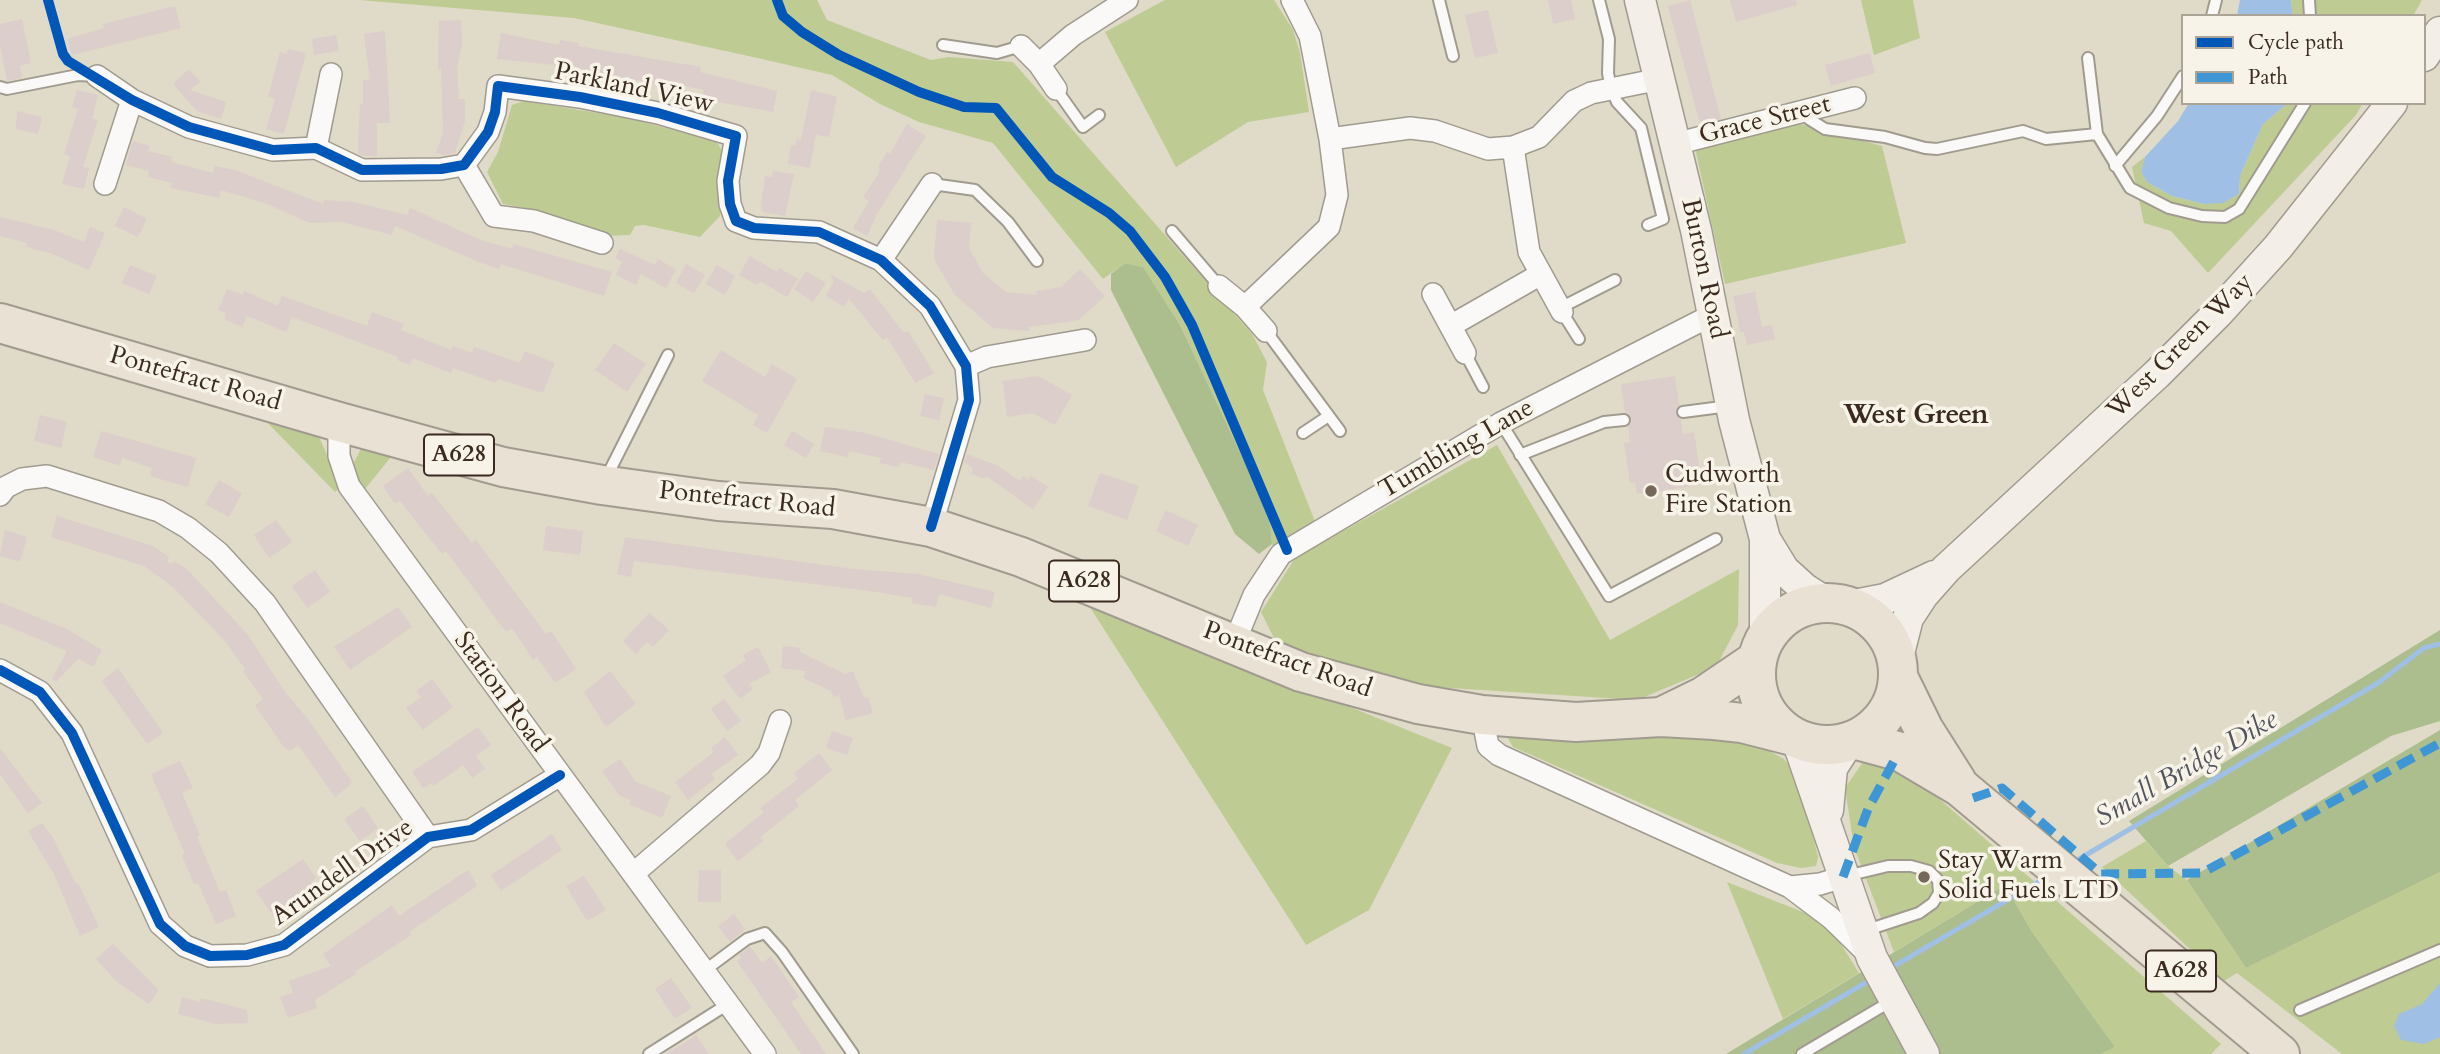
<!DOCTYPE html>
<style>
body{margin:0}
#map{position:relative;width:2440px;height:1054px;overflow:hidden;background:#e0dac8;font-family:Cardo,serif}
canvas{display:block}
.legend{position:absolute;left:2181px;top:14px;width:245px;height:91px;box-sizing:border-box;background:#f7f3e8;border:2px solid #aca397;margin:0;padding:9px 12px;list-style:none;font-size:21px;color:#3b2a1e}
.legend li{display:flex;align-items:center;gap:14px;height:35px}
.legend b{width:35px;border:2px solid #aca397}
</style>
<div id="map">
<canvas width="2440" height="1054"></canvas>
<ul class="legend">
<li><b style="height:9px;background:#0057b8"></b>Cycle path</li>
<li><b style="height:9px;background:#3e96d5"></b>Path</li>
</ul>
</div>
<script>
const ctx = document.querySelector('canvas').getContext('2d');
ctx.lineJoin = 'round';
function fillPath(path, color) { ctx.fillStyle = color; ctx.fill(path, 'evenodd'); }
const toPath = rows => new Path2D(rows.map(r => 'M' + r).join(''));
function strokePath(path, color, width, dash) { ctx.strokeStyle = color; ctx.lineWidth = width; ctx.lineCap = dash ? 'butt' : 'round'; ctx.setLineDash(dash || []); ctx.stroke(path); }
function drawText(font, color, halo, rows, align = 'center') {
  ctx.font = font + ' Cardo,serif'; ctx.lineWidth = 7; ctx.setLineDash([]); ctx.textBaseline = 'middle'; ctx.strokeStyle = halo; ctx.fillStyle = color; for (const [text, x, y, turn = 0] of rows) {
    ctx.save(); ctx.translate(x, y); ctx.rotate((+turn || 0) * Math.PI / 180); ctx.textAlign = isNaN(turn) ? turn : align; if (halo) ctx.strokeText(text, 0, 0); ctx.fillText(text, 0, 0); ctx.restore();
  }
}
const green = toPath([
 [359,0,817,0,827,20,931,60,949,57,1013,62,1252,334,1267,362,1263,390,1316,524,1277,552,1272,544,1269,514,1180,325,1143,267,1125,263,1103,279,993,143,919,122,880,104,832,75,753,57,574,18],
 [1165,0,1274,0,1293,30,1300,53,1309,112,1248,122,1176,167,1105,32],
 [1861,0,1913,0,1920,38,1874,55],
 [2291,0,2422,0,2413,16,2293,16],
 [524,101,629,118,717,142,724,155,720,216,700,237,644,225,635,226,630,235,607,236,541,211,503,204,487,172,498,152,512,105],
 [2288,103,2363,103,2356,115,2208,273,2171,231,2144,223,2132,167,2145,157,2141,172,2147,182,2172,196,2204,204,2239,194,2240,176,2263,124],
 [1797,123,1882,146,1906,243,1725,284,1695,148],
 [261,416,315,428,341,486,335,492],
 [1497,445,1610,640,1739,569,1738,625,1716,667,1637,700,1404,685,1304,657,1274,638,1261,612,1295,558],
 [362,447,395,452,365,489,354,473,353,464],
 [1086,601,1452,748,1369,910,1306,945],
 [1715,731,1755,743,1784,759,1799,777,1818,857,1816,866,1801,868,1777,863,1513,747,1507,737],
 [1865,759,1906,770,2221,1044,2211,1054,2101,1054,2115,1047,2032,932,2005,885,1894,952,1854,847,1845,788],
 [2146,841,2168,866,2187,880,2246,968,2440,872,2440,1054,2342,1054,2237,973,2224,981,2102,867],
 [1727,882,1813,916,1839,941,1859,973,1783,1019]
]);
const forest = toPath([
 [1125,263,1143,267,1180,325,1269,514,1272,544,1259,554,1235,534,1111,290,1111,274],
 [2440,630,2440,721,2391,736,2168,866,2129,821],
 [2440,730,2440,872,2246,968,2187,880],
 [2005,885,2032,932,2115,1047,2101,1054,1726,1054]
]);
const water = toPath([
 [2240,0,2291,0,2293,16,2237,16],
 [2189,103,2288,103,2263,124,2240,176,2239,194,2223,203,2204,204,2172,196,2147,182,2141,172,2145,157,2178,121],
 [2440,983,2440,1037,2424,1044,2401,1040,2394,1026,2399,1014,2422,1004]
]);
const stream = toPath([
 [2074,862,2378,683,2424,648,2440,644],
 [1889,969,2047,877],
 [1744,1054,1872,979]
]);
const building = toPath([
 [1548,0,1571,0,1575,19,1553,24],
 [1690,0,1721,119,1700,124,1668,6],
 [1730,0,1796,0,1797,5,1736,22],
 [175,6,181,28,72,55,67,39,104,28,103,24],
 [1488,10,1498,53,1475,58,1465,15],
 [22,19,31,63,20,66,22,78,7,81,0,45,0,24],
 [461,20,462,45,457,69,459,99,465,99,465,121,455,153,444,155,436,153,443,132,441,69,438,69,439,21],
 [385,31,390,123,377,123,377,156,363,156,358,154,358,147,360,104,363,104,363,80,370,80,364,34],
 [501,33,559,45,560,40,579,43,578,46,701,67,700,72,777,91,773,112,702,99,704,90,656,80,655,84,574,67,497,59],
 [336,35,339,51,314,55,312,39],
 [288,49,306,53,284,134,266,129,275,99,268,97,280,52,287,54],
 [1870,53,1875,73,1831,86,1825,65],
 [189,69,200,82,190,90,226,102,221,119,197,111,173,84],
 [77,90,98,95,92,119,98,120,83,167,89,168,84,189,62,184,70,156,64,154,78,109,72,107],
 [811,90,837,97,829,137,816,135,810,168,788,164,791,145,795,146,797,139,801,140],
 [17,111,42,117,38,134,16,129],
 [907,124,926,136,877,214,867,236,853,228,869,201,863,197,877,176,880,168,878,167,887,152,890,154],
 [133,141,150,146,148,151,172,157,171,162,213,173,215,166,235,170,323,204,324,200,354,202,407,215,410,208,481,240,512,249,513,244,612,272,604,296,501,264,499,269,479,262,395,226,392,235,342,222,310,223,265,203,221,190,219,198,171,188,172,183,148,177,149,171,126,165],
 [773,171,794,174,785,216,763,212,761,206,765,176,772,177],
 [124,207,147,219,138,237,115,226],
 [0,217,54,230,84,242,90,227,105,233,89,270,50,253,26,247,27,243,0,236],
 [937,220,971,223,969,248,983,273,1006,292,1037,295,1036,291,1061,287,1080,269,1105,296,1079,320,1029,327,1029,331,993,328,955,295,934,259],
 [620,249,655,265,658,259,676,270,666,288,641,274,636,285,616,275,622,262,615,258],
 [750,256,777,272,779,268,798,279,787,297,760,281,757,285,739,275],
 [686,264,705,275,694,293,676,283],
 [130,265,157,276,149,294,122,283],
 [717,265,735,276,725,295,706,284],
 [806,271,826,283,813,302,794,289],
 [830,274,864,293,870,289,904,333,908,331,934,373,915,383,887,337,883,340,849,299,844,307,826,296,834,281],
 [227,289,243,295,244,291,278,306,282,296,367,326,372,312,404,324,401,330,451,350,453,346,472,353,474,347,520,363,525,351,555,363,543,393,498,379,496,383,453,368,451,373,413,358,410,365,397,360,398,357,292,317,286,332,247,316,242,327,224,319,226,313,218,310],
 [1755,292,1762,327,1772,325,1775,339,1747,345,1744,332,1740,332,1733,296],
 [614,343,646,364,627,392,595,370],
 [721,350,765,377,772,364,797,379,767,433,753,425,758,415,702,381],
 [1038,376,1072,395,1055,425,1033,413,1007,417,1003,381],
 [1675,376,1679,405,1675,414,1681,419,1683,434,1694,432,1702,485,1637,494,1635,483,1630,483,1624,443,1630,442,1628,427,1632,420,1625,412,1621,384],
 [925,394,944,398,939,420,920,416],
 [40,415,67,422,61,448,34,441],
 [825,427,861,432,939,454,934,470,900,462,899,467,880,463,881,458,849,451,848,457,820,451],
 [101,431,196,458,188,487,150,476,152,468,122,458,120,466,93,457],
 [792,431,814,444,806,458,784,445],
 [967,454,998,466,1020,481,1023,476,1028,480,1031,476,1048,487,1033,509,986,476,985,479,971,474,973,468,964,462],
 [408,468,428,496,432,493,472,543,476,540,546,634,551,631,576,669,555,683,537,657,533,660,512,628,506,632,446,551,442,554,400,501,395,504,383,486],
 [1100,473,1139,486,1127,520,1088,506],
 [219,480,242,493,229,517,205,504],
 [1166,510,1198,525,1188,546,1156,531],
 [57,516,153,546,169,557,167,562,173,564,174,561,187,569,248,635,285,692,307,718,352,782,349,786,335,797,298,745,290,751,283,746,255,705,263,699,243,671,245,669,226,642,173,587,144,566,51,537],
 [276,520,292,542,269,558,254,535],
 [546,526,583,531,580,555,543,550],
 [5,530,27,537,20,562,0,556],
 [625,537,853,569,918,574,995,592,991,608,939,594,936,607,912,603,913,598,877,592,634,561,631,577,617,574],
 [315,570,330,592,307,608,292,586],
 [0,602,67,629,102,650,93,667,78,659,56,682,52,679,67,651,0,623],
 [398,607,412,627,350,670,334,647],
 [649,613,669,630,653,647,647,642,636,654,623,641],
 [783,646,800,648,800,652,845,674,853,671,864,698,868,697,873,713,846,720,839,695,834,697,831,691,803,678,806,671,781,668],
 [758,647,771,672,749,684,753,689,740,699,723,676,746,660,743,655],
 [118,668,163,733,147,744,102,681],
 [610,671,636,704,606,727,584,692],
 [432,679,453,707,423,730,406,708,421,697,416,691],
 [724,699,741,721,727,731,711,709],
 [478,727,491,745,476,756,485,769,472,778,463,765,433,786,431,783,423,788,412,772],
 [832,731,853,738,847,755,826,748],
 [725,737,738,755,711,774,715,779,688,800,675,782,714,752,711,748],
 [0,748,42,803,28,813,0,774],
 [819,753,832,770,795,800,799,806,760,837,763,841,738,861,725,844,764,812,760,808,798,779,794,773],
 [620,759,636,782,671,796,662,818,629,804,631,800,619,795,602,771],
 [180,761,193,788,182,793,200,835,197,837,220,892,226,890,236,916,216,924,198,883,194,884,182,856,185,854,151,774],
 [363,806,378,828,360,841,344,819],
 [42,823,53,838,76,884,78,883,99,927,80,936,54,874,28,831],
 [552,834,562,850,501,891,491,875],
 [303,859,316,878,311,882,315,888,274,917,256,891],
 [468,870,477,886,409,932,411,935,355,972,356,974,315,1000,317,1008,288,1018,280,997,293,993,289,981,331,966,323,954,392,905,399,916],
 [699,870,721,870,721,902,698,902],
 [584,876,606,910,587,921,566,886],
 [734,914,745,929,730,942,718,926],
 [113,944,159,990,149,1004,116,981,96,959],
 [750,946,762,963,771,956,780,969,799,997,791,1002,826,1054,801,1054,737,961,741,958,739,955],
 [671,978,692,1008,675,1019,655,989],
 [182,997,200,1002,201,998,247,1010,248,1023,216,1024,178,1014],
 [696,1035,709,1054,667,1054]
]);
const lane = toPath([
 [1439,0,1453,56],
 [1599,0,1609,39,1608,73,1611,89,1617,102,1641,128,1663,219,1648,225],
 [2309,0,2310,16],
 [2212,16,2216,0],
 [943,45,997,53,1021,46],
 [0,87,7,89,78,75,97,76],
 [1056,89,1083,127,1099,115],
 [1805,111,1809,119,1825,129,1885,137,1925,148,1937,149,2023,131,2046,139,2097,134,2088,58],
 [2097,134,2130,188,2169,208,2202,216,2225,217,2239,209,2305,103],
 [2115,166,2157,116,2183,76],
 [932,184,975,190,1008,222,1037,261],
 [1172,231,1219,286],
 [1560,308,1615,280],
 [1562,312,1579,339],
 [1266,331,1340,431],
 [1465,353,1483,387],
 [1683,412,1729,406],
 [1501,423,1609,596,1716,539],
 [1303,433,1327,417],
 [1520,455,1604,422,1624,420],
 [605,480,668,355],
 [1846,876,1888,866,1911,866,1929,871,1938,880,1939,893,1933,903,1919,913,1864,931],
 [704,971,747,939,765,933,782,952,853,1054],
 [2300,1010,2440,950],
 [649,1054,728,1004],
 [1802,1054,1893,1000]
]);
const street = toPath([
 [1021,46,1039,64,1056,89],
 [1039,64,1073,35,1127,0],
 [97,76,132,100,189,127,273,150,316,148,362,170,441,169,464,165,488,132,495,112,498,86,580,97,658,113,736,136,728,181,730,204,736,221,754,228,819,232,881,260,930,306,966,366,969,400,931,527],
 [1330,139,1410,128,1435,131,1488,149,1513,147,1539,137,1574,101,1591,93,1660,79],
 [1675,144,1855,98],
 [1513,147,1529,252,1562,312],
 [316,148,331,74],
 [464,165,494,216,534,221,602,243],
 [105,184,132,100],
 [881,260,932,184],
 [1219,286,1245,307,1266,331],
 [1433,294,1465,353],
 [1245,307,1329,227,1337,195,1330,139,1310,36,1292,0],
 [1452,325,1541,274],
 [966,366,987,357,1085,340],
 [339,422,339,456,349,486,765,1054],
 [0,495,6,487,22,479,47,476,159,511,188,528,219,553,265,603,428,837],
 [1240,629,1254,595,1281,554,1501,423,1714,314],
 [0,670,40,692,72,733,160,924,185,946,210,956,247,955,284,945,428,837,471,830,560,775],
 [1482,715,1488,746,1499,755,1790,887,1831,918,1868,954],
 [633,874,760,765,769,753,780,721],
 [1790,887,1820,884,1843,877]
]);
const secondary = toPath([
 [1640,0,1696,230,1734,420,1765,539,1765,637],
 [2424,56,2440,32],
 [1765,539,1784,570,1805,589,1827,603],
 [1849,606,1885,599,1934,576],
 [1897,661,1908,618,1923,595,1946,569,2157,374,2219,312,2278,247,2392,103],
 [1797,740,1872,958,1924,1054],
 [1828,810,1832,768,1848,743]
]);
const highway = toPath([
 [0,323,339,422,503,467,602,485,718,501,833,509,931,527,1021,557,1301,672,1418,704,1482,715,1576,722,1661,717,1714,720,1742,723,1789,735],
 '1756 674a71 71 0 1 1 142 0a71 71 0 1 1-142 0Z',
 [1898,677,1924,730,1957,782],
 [1663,716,1704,696,1757,660],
 [1857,740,1901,752,1960,787,2280,1054]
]);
const quiet = toPath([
 [1973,798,2002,788,2101,874,2202,873,2440,743],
 [1843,877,1868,809,1894,761]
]);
const cycleway = toPath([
 [48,0,63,54,68,61,132,100,189,127,273,150,316,148,362,170,441,169,464,165,488,132,495,112,498,86,580,97,658,113,736,136,728,181,730,204,736,221,754,228,819,232,881,260,930,306,966,366,969,400,931,527],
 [777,0,783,16,802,32,839,55,919,92,964,107,996,108,1052,177,1109,213,1130,231,1165,277,1192,325,1287,550],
 [0,670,40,692,72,733,160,924,185,946,210,956,247,955,284,945,428,837,471,830,560,775]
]);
const markers = [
 [1651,491,7,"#75685a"],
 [1924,877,7,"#75685a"]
];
const shields = [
 [459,455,70],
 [1084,581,70],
 [2181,971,70]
];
const shieldNames = [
 ["A628",459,455],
 ["A628",1084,581],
 ["A628",2181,971]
];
const streetNames = [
 ["Parkland View",634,89,12],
 ["Grace Street",1765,121,-14],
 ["Burton Road",1703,269,78],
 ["West Green Way",2181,347,-45],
 ["Pontefract Road",195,380,16],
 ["Tumbling Lane",1457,450,-30],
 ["Pontefract Road",747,501,6],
 ["Pontefract Road",1287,661,20],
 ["Station Road",500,693,54],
 ["Arundell Drive",343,873,-35]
];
const poiNames = [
 ["Cudworth",1665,476],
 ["Fire Station",1665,506],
 ["Stay Warm",1938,862],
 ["Solid Fuels LTD",1938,892]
];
const neighbourhoodNames = [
 ["West Green",1916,417]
];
const waterNames = [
 ["Small Bridge Dike",2187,770,-30]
];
fillPath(green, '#becc93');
fillPath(forest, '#acbe8d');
fillPath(water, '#a0bfe4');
strokePath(stream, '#a0bfe4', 5);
fillPath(building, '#dcceca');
strokePath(lane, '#a19b8f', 14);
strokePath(street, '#a19b8f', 24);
strokePath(secondary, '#a19b8f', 33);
strokePath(highway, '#a19b8f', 42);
strokePath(lane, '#faf9f7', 10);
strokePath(street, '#faf9f7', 21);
strokePath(secondary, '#f3efe8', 30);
strokePath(highway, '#e8e1d4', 38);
strokePath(quiet, '#3e96d5', 9, [18, 9]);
strokePath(cycleway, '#0057b8', 10);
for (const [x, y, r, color] of markers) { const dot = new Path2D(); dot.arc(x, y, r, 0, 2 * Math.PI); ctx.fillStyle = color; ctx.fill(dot); strokePath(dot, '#f7f3e8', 2.5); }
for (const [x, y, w] of shields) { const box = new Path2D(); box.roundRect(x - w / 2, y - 20.5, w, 41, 5); ctx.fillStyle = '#f7f3e8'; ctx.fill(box); strokePath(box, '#3b2a1e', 2); }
drawText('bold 24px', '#3b2a1e', null, shieldNames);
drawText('26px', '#3b2a1e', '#f7f3e8', streetNames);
drawText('26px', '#3b2a1e', '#f7f3e8', poiNames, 'left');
drawText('bold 28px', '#3b2a1e', '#f7f3e8', neighbourhoodNames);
drawText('italic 28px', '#51535d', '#f7f3e8', waterNames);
</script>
